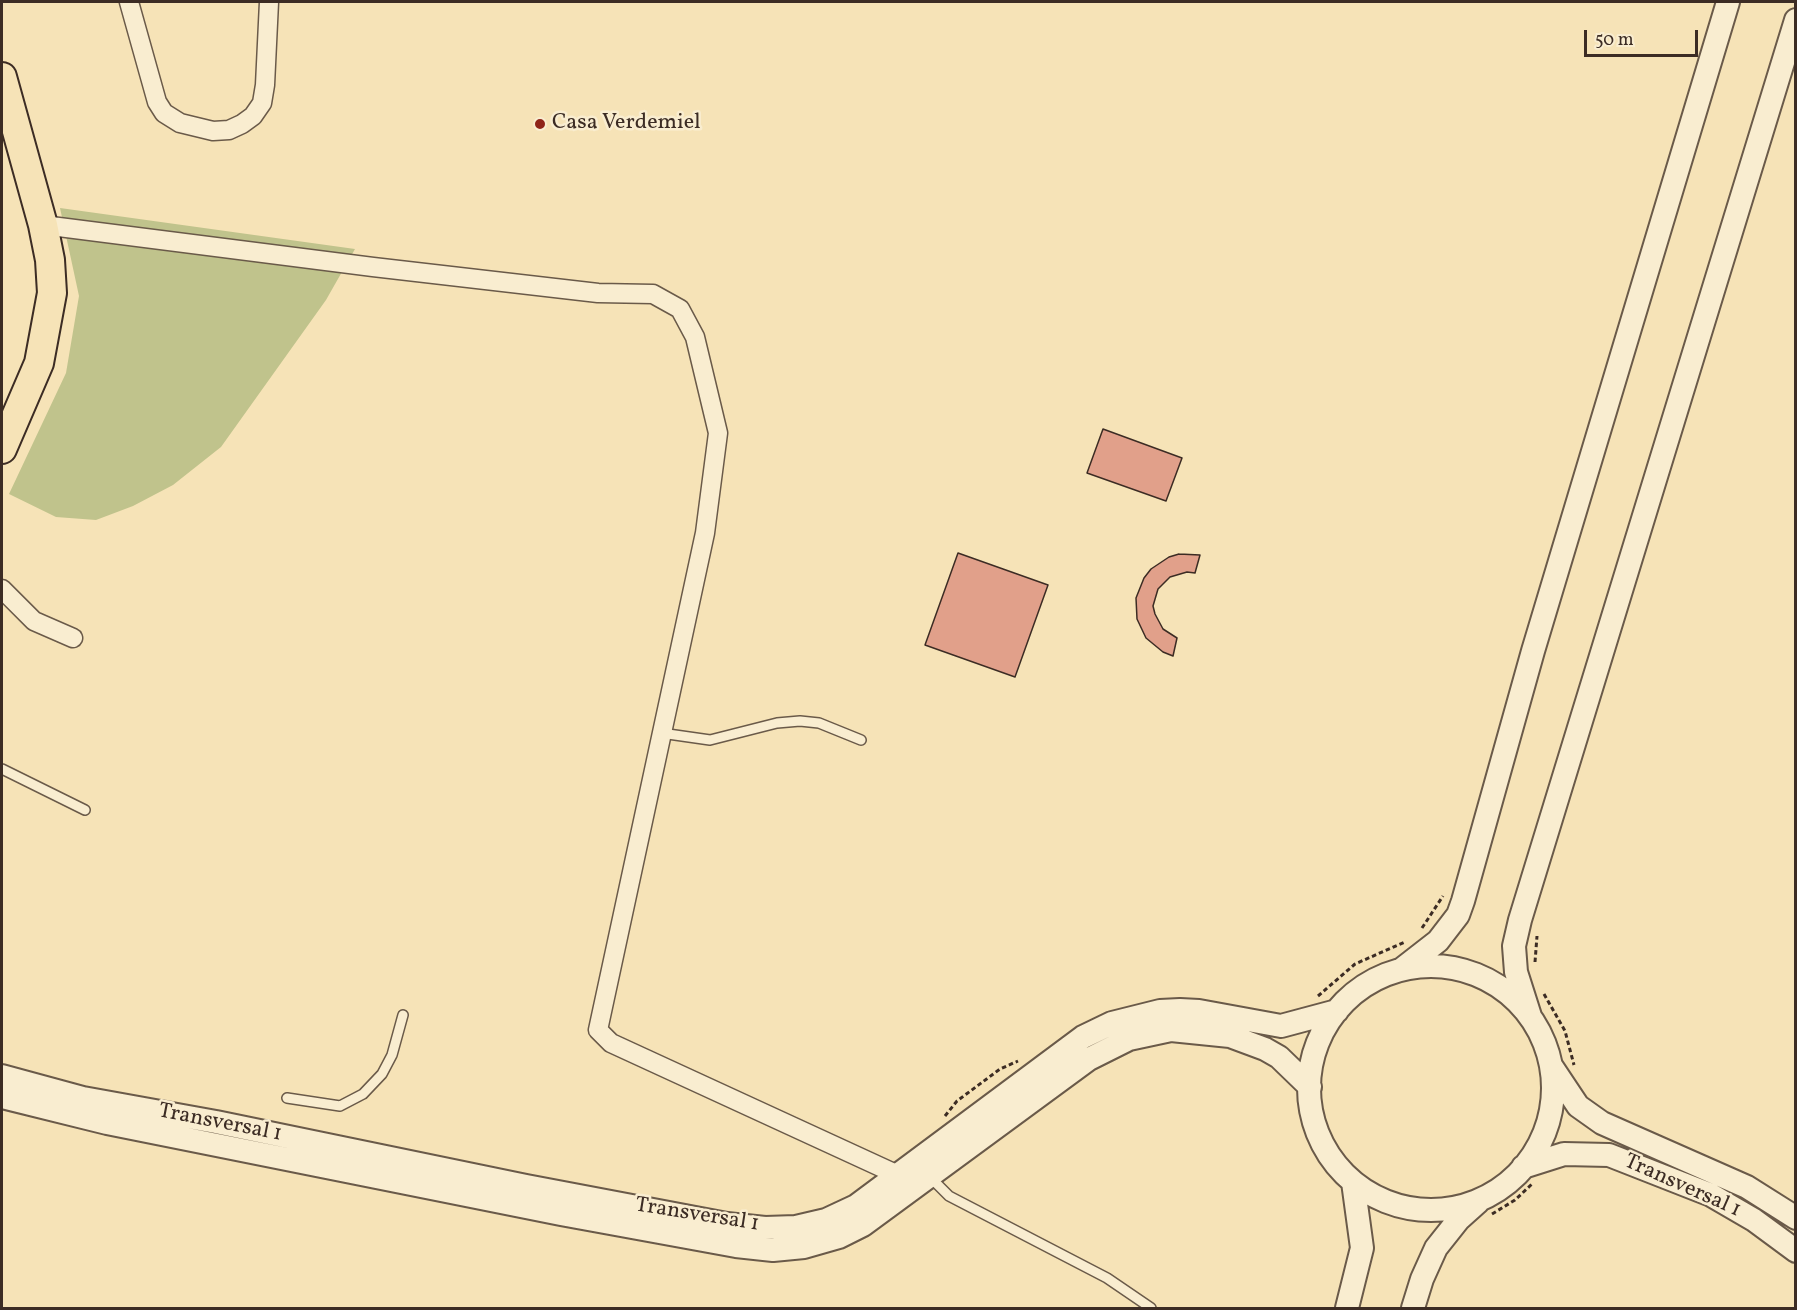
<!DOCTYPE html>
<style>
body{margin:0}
#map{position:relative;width:1797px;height:1310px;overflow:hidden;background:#f6e3b7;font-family:Vollkorn,serif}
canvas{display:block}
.frame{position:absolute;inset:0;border:3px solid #3c2c24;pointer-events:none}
.scale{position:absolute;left:1584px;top:30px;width:114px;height:27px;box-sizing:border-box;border:3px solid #3c2c24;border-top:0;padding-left:8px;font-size:18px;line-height:21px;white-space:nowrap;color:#3c2c24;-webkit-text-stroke:4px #f9edd0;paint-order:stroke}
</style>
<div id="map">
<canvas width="1797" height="1310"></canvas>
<div class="frame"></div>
<div class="scale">50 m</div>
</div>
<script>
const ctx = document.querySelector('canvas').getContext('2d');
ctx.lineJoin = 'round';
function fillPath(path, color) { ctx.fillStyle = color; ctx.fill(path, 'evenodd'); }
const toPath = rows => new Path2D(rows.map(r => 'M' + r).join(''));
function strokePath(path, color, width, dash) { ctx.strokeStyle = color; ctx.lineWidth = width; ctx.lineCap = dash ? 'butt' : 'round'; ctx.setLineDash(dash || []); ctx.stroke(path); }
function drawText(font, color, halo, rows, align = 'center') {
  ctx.font = font + ' Vollkorn,serif'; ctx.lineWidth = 5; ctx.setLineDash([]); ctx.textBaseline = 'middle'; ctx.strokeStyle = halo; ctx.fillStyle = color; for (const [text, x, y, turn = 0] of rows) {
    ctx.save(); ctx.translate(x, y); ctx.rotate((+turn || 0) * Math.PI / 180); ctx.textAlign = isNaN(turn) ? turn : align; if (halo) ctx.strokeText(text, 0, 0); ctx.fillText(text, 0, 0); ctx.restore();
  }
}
const green = toPath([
 [60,208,355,249,326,300,221,447,173,485,133,506,96,520,56,517,9,494,66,373,79,296]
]);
const building = toPath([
 [1103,429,1182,458,1166,501,1087,473,1103,429],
 [958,553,1048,585,1015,677,925,645,958,553],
 [1179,554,1200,555,1195,573,1187,572,1170,577,1158,589,1153,606,1155,614,1163,629,1177,638,1173,656,1163,652,1146,638,1137,619,1136,598,1144,578,1151,569,1169,557,1179,554]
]);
const path = toPath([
 [1422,928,1443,896],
 [1535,962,1537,936],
 [1544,994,1565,1031,1574,1065],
 [1318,996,1355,964,1405,942],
 [945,1116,957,1101,1000,1069,1018,1061],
 [1492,1214,1515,1200,1532,1184]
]);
const service = toPath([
 [661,733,710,740,777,723,800,721,819,723,861,740],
 [2,769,85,810],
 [287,1098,340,1106,363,1094,382,1074,392,1055,403,1015],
 [930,1177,949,1196,1107,1278,1151,1308]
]);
const minor = toPath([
 [129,2,157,102,164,113,180,123,213,131,229,130,242,124,253,116,262,103,265,85,269,2],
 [43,225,373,267,598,293,653,294,680,309,695,337,718,433,705,533,598,1030,611,1043,898,1175],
 [2,589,34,621,73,638]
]);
const tertiary = toPath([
 '1309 1088a122 122 0 1 1 244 0a122 122 0 1 1-244 0Z',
 [1402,969,1438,941,1458,915,1463,901,1533,651,1728,2],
 [1530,1016,1516,972,1514,946,1520,920,1796,20],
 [1552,1067,1578,1106,1602,1123,1747,1187,1796,1218],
 [2,1076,83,1098,216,1122,526,1186,727,1224,765,1228,796,1227,826,1220,856,1206,1083,1037,1112,1023,1160,1011,1180,1010,1199,1011,1281,1026,1337,1011],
 [2,1097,107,1123,561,1214,736,1246,773,1250,804,1247,839,1237,863,1225,1089,1059,1129,1039,1171,1030,1230,1036,1265,1049,1279,1057,1310,1087],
 [1523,1167,1564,1154,1609,1155,1711,1195,1754,1220,1796,1251],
 [1347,1308,1362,1248,1353,1182],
 [1413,1308,1422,1279,1436,1248,1459,1219,1478,1202]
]);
const primary = toPath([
 [2,77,43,225,50,260,52,293,39,363,2,449]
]);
const markers = [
 [540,124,6,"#8f2418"]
];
const poiNames = [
 ["Casa Verdemiel",552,124]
];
const streetNames = [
 ["Transversal 1",220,1124,11],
 ["Transversal 1",1682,1187,24],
 ["Transversal 1",697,1216,9]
];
fillPath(green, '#c0c38c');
fillPath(building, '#e1a08a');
strokePath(building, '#3c2c24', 1.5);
strokePath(service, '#6a5a49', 12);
strokePath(minor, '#6a5a49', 21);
strokePath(tertiary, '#6a5a49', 26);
strokePath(primary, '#3c2c24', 32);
strokePath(path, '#3c2c24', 3, [4.5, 3]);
strokePath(service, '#f9edd0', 9);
strokePath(minor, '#f9edd0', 18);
strokePath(tertiary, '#f9edd0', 22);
strokePath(primary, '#f6e3b7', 28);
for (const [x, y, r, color] of markers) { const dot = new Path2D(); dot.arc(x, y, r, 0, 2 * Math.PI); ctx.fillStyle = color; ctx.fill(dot); strokePath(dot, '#f9edd0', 2); }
drawText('22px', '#3c2c24', '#f9edd0', poiNames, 'left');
drawText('22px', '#3c2c24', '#f9edd0', streetNames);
</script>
